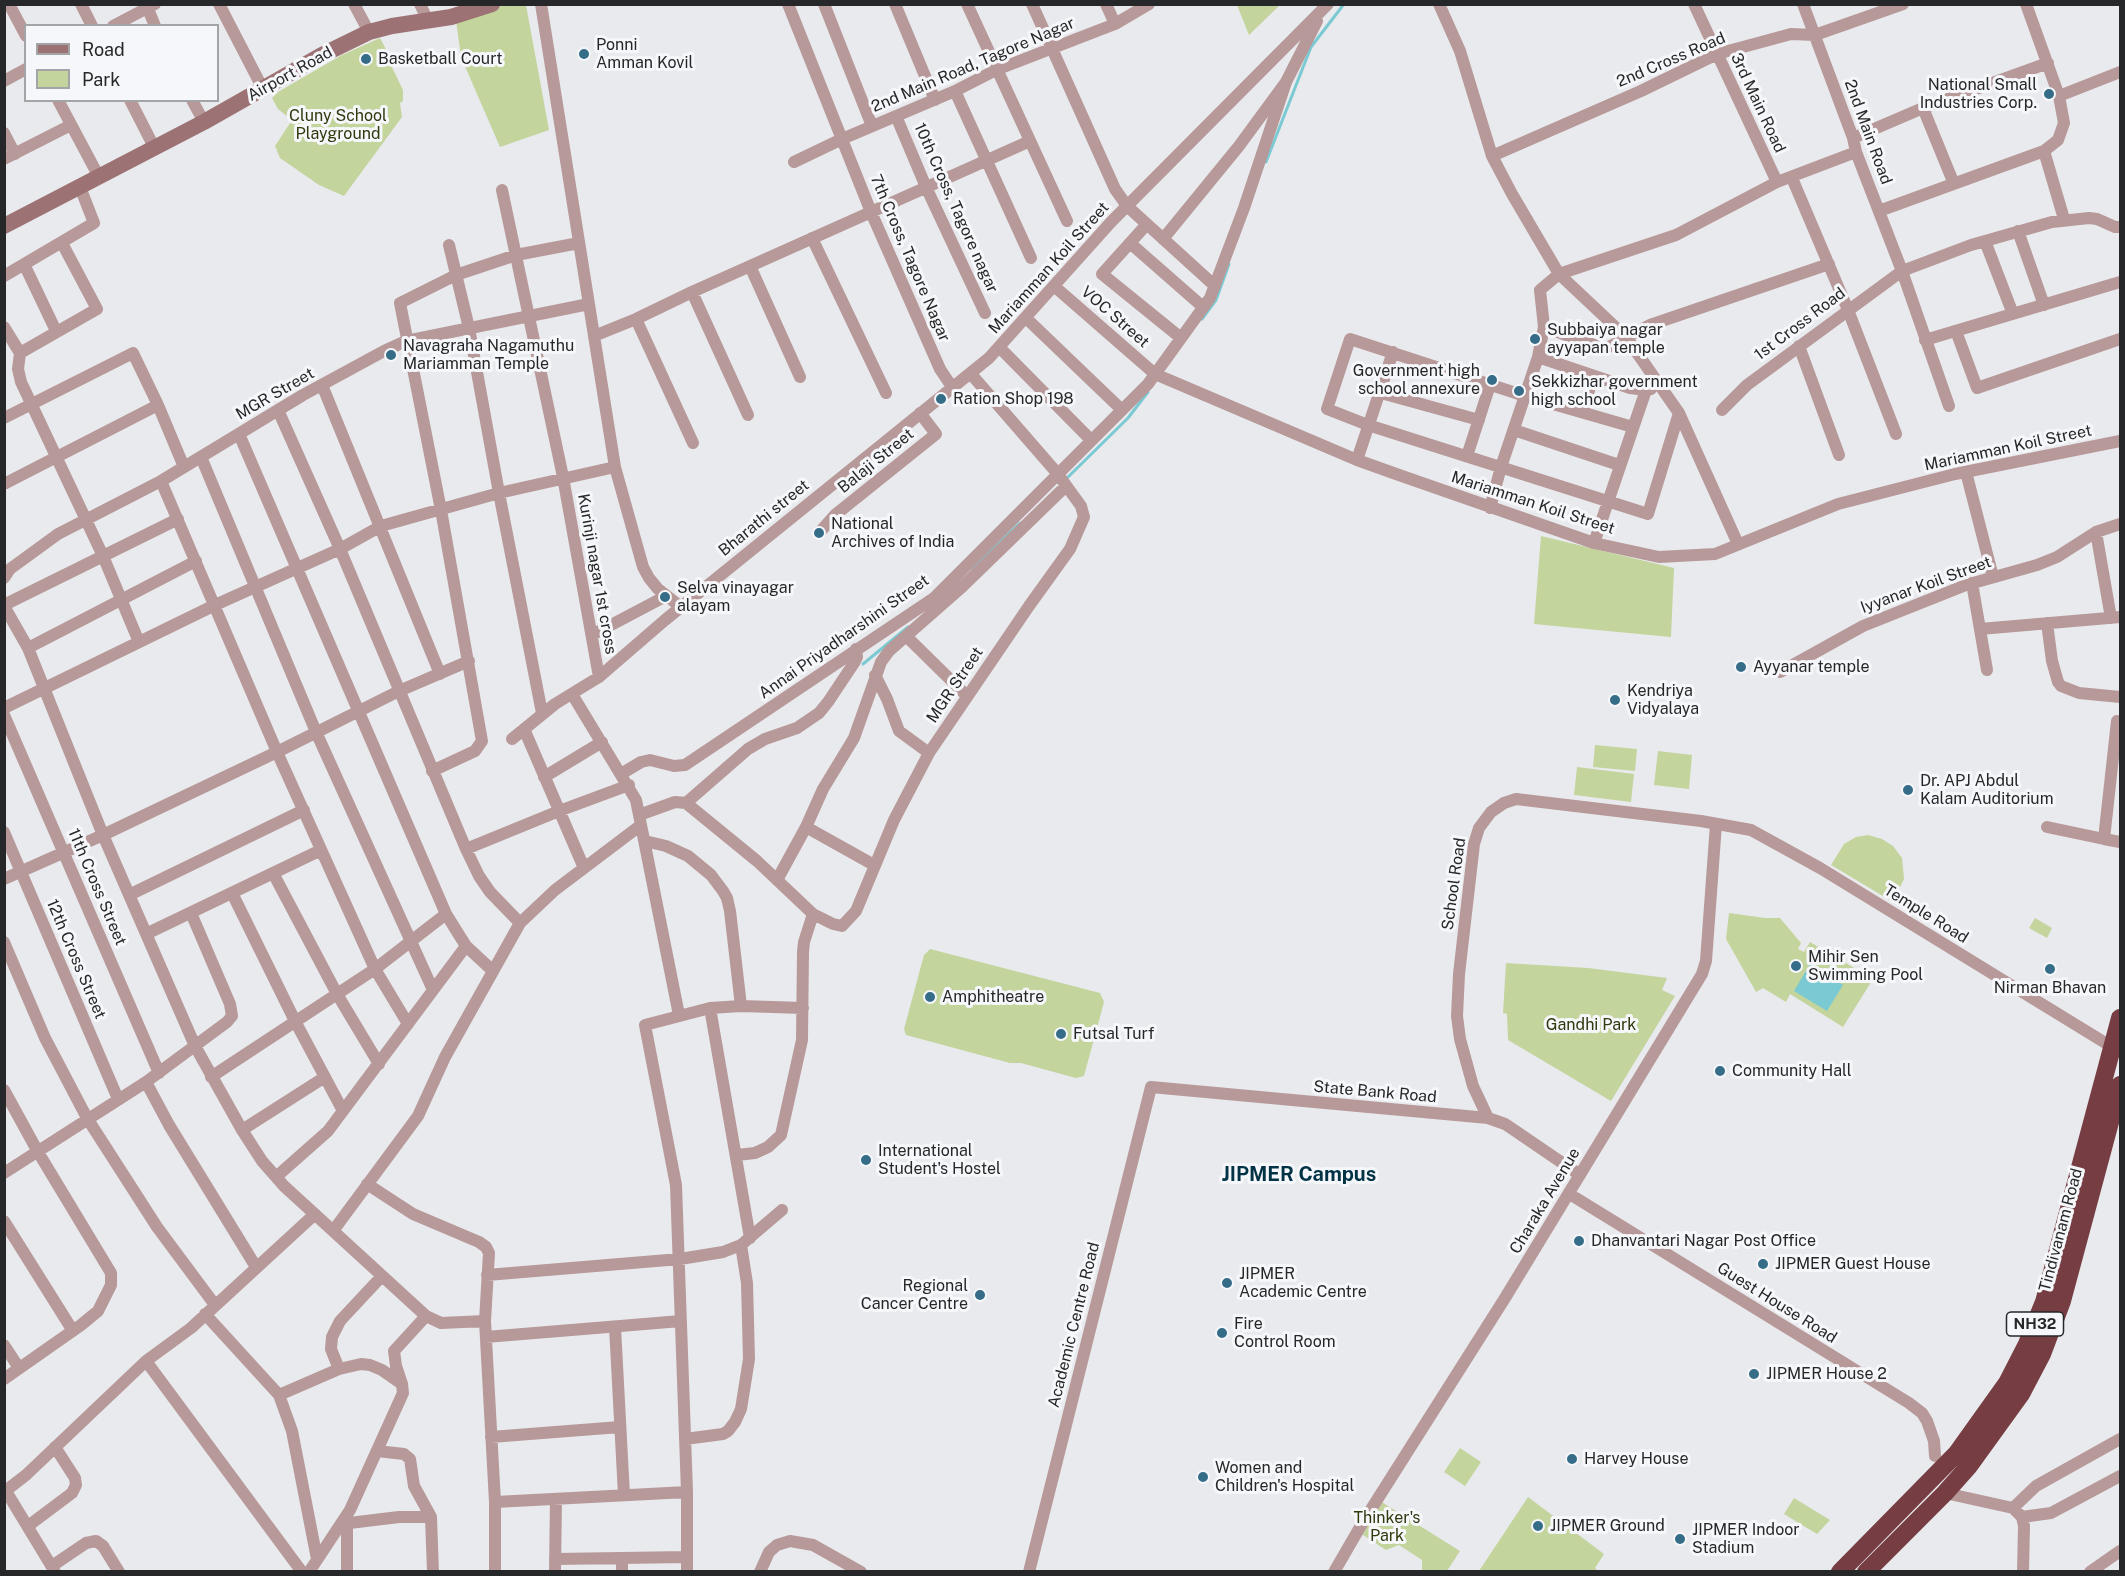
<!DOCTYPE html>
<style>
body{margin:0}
#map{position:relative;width:2125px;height:1576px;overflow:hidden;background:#e9eaed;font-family:"Public Sans",sans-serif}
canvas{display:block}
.frame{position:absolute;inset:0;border:6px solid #262728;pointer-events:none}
.legend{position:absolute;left:24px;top:24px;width:195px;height:78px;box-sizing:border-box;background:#f6f7fa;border:2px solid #a3a4a6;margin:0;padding:8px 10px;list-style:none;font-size:18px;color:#262728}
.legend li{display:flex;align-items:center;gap:12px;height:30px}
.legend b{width:30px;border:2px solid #a3a4a6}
</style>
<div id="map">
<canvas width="2125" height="1576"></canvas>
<div class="frame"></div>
<ul class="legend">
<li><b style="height:8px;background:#9c7274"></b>Road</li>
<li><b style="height:16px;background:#c3d49d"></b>Park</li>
</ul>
</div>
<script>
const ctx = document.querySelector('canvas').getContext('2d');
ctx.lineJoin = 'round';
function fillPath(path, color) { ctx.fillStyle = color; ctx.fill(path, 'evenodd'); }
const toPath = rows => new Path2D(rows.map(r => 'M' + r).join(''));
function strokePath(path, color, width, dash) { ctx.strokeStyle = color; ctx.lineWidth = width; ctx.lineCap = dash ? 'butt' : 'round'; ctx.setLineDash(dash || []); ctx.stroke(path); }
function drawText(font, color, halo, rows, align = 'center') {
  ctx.font = font + ' "Public Sans",sans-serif'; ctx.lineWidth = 6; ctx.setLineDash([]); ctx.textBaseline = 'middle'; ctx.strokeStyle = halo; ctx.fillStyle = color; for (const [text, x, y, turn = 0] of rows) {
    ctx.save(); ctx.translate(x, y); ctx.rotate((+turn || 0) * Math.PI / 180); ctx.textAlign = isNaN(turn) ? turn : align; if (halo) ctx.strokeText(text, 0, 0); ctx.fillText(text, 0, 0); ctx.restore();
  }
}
const green = toPath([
 [501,5,526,5,549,130,500,147,461,57,456,20],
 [1237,5,1237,4,1280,5,1249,35],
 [380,38,392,61,390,63,403,90,403,101,400,103,402,117,344,196,319,185,280,158,275,146,292,120,278,109,272,98,278,92,340,56],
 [1541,536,1674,568,1671,637,1534,624],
 [1595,745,1637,749,1635,771,1593,767],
 [1658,751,1692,755,1689,789,1654,785],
 [1577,767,1634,774,1631,802,1574,795],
 [1868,835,1882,839,1893,846,1902,858,1904,879,1893,902,1831,865,1844,844,1856,837],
 [1729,913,1765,918,1780,918,1801,943,1798,949,1804,952,1810,942,1873,979,1843,1027,1790,994,1786,1002,1763,988,1756,992,1726,939],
 [2035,918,2052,928,2047,938,2029,928],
 [930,949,1100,993,1104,1002,1084,1076,1076,1078,1021,1063,1010,1063,906,1035,904,1029,924,955],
 [1506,963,1588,968,1667,978,1662,990,1675,996,1611,1101,1508,1040,1507,1014,1503,1013],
 [1460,1448,1481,1462,1465,1486,1444,1472],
 [1528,1497,1604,1554,1595,1568,1598,1571,1479,1571],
 [1794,1498,1830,1520,1817,1534,1784,1514],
 [1380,1501,1460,1551,1447,1571,1422,1571,1422,1560,1399,1545,1386,1550,1360,1533]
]);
const water = toPath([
 [1810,964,1843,985,1827,1011,1794,991]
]);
const stream = toPath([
 [1266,162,1311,47,1344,4],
 [1202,319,1216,300,1229,264],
 [1066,479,1128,418,1148,392],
 [972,568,1020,523],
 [863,664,908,627]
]);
const street = toPath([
 [9,4,26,36],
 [81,4,92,26],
 [146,4,155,26],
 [219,4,263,89],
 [354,4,369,32],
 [420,4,428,21],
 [788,4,871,212,940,369,952,387],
 [824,4,872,126],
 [895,4,935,100],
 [967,4,1067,221],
 [1032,4,1115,189,1127,206,1215,286],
 [1106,4,1115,24],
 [1439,4,1460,51,1492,156,1512,194,1559,274,1626,337,1679,413,1738,544],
 [1694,4,1777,182],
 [1803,4,1853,138,1856,152,1902,271,1949,406],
 [2026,4,2059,96,2120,72],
 [113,26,155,4],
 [4,81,26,69],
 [955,91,1031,258],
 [58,100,99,177],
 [130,100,154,147],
 [192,100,204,122],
 [1923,108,1954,184],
 [896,116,926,187,985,313],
 [4,133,15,154],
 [1853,138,1923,108,2048,63],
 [2044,151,2064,219],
 [1492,156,1641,91,1717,54,1791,34,1815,35,1903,4],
 [4,159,71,125],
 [794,162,842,139,955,91,996,70,1115,24,1149,4],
 [1792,178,1848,310,1896,434],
 [502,190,563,477,599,677],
 [1879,211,2044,151,2058,140,2064,123,2059,96],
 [1147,224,1102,274,1181,338],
 [2018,231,2044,305],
 [812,238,886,393],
 [1163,239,1239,146,1286,82,1317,21],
 [1985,241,2013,314],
 [1130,243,1203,307],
 [449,245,469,328,499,493,542,713],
 [24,264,56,331],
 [750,266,800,377],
 [4,276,94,223,80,187],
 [1054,286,1155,374,1357,460,1399,475,1594,543,1659,557,1715,554,1838,504,1955,474,2120,441],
 [692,292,748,415],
 [1026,318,1122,410],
 [636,319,693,443],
 [4,327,20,353,97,309,62,243],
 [1544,327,1605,349,1650,325,1829,264],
 [1956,331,1977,388,2120,339],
 [594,336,636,319,692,292,1030,141],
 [1925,340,2120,282],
 [1799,346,1839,455],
 [1000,348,1091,440],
 [20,353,18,369,21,382,103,556,139,642],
 [1538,357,1630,388,1646,390,1651,389],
 [322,385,440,674],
 [1381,393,1479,420],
 [278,410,340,549,466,849,479,876,490,892,520,923],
 [1722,410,1747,385,1902,271,1971,245,2052,222,2089,218,2097,219,2115,227,2120,227],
 [1583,411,1593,376],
 [4,418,133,353,158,405,184,467],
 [1633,427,1525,396,1350,339,1327,409,1368,425,1648,514,1679,413],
 [1514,430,1619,465],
 [239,434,446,914,466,946,493,971],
 [1467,456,1490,385],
 [201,457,316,732,433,990],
 [1357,460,1393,352],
 [615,467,643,567,649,578,658,589,681,607],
 [1966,472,1993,577],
 [161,481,277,752,375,969,408,1024],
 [4,484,158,405],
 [1490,508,1501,467,1538,357,1544,327,1540,290,1559,274,1676,235,1777,182,1856,152],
 [2096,532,2111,618],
 [819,533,835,515,936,434,920,413],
 [1594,543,1646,390],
 [4,578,10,569,58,534,161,481,303,395,384,351,406,341,589,304],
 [1972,583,1987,670],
 [4,605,178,519],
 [4,606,28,648,103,835,195,1046,242,1130,262,1161,284,1186,426,1316,441,1323,485,1321],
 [2047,623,2052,661,2058,682,2061,686,2079,693,2120,697],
 [1980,629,2120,617],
 [592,635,666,596],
 [906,636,967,696],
 [28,648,196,561],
 [1780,672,1863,626,1966,585,2037,565,2057,557,2096,532,2120,524],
 [875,675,887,699,899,731,929,753],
 [572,694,636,800,679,1015],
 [4,708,215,605,340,549,381,526,499,493,615,467,541,4],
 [4,715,159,1073],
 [2117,721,2104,839,2120,842],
 [524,729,584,868],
 [512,739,555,704,599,677,665,620,989,358,1111,222,1328,4],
 [432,771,475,751,482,741,441,510,400,303,456,275,516,255,579,243],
 [621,774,641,762,650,760,674,766,685,765,934,598,1148,384,1210,298,1244,208,1286,82],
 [544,777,602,742],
 [686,803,748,749,765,739,797,728,819,713,828,702,854,663,857,657,856,649],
 [639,815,675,802,686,803,757,861,813,914,833,924,842,926,856,911,894,820,929,753,1029,606,1070,549,1084,517,1081,506,1057,473,971,374],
 [806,827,874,865],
 [2047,827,2104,839],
 [4,832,118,1099],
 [645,841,666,846,688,856,711,875,723,891,727,898,730,911,741,1006],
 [466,849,559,811,629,785],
 [273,873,337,994,379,1064],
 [4,879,103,835,277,752,399,691,469,661],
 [777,880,806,827,823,789,854,738,881,662,889,651,962,587,1066,486],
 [232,893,295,1021,343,1111],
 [129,895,304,810],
 [146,934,321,850],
 [4,942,45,1038,87,1118,157,1227,215,1305],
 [710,1008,750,1238],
 [211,1077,375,969,446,914],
 [146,1082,169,1125,256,1267],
 [4,1090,38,1152,111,1273,111,1285,98,1311,81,1325,4,1379],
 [1488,1118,1473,1086,1460,1039,1457,1016,1459,974,1474,844,1479,828,1491,812,1504,803,1516,799,1701,821,1751,830,1820,868,2112,1047],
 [242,1130,325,1077],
 [737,1155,755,1153,768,1147,781,1135,802,1040,803,952,804,942,813,914],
 [4,1173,146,1082,227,1022,232,1016,230,1004,191,913],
 [276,1177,328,1131,466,946],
 [367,1184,413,1214,479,1242,486,1247,489,1253,485,1321,495,1502,495,1572],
 [1576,1198,1909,1403,1922,1413,1927,1421,1934,1441,1935,1456],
 [4,1221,73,1331],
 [333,1231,418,1116,445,1057,520,923,555,890,641,825],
 [487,1275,680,1259,723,1252,741,1245,782,1210],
 [205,1314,279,1395,292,1431,317,1559],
 [615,1327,624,1495],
 [486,1337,681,1321],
 [4,1345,19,1368],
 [146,1361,302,1572],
 [339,1369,331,1349,332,1337,340,1321,382,1276],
 [279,1395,339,1369,361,1364,370,1365,382,1370,402,1384],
 [491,1437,620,1427],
 [685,1439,723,1434,728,1431,735,1422,741,1409,749,1359,747,1283,741,1245],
 [377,1451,404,1454,410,1459,414,1486,431,1517,433,1572],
 [6,1491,55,1572],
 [4,1492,26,1475,146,1361,191,1328,315,1214],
 [1945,1493,2013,1508,2022,1517,2024,1526,2023,1572],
 [495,1502,687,1492],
 [2013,1508,2036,1486,2120,1439],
 [2022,1517,2051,1513,2120,1476],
 [341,1524,399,1517,431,1517],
 [28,1526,72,1493,76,1485,75,1478,55,1447],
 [622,1558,622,1572],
 [555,1559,687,1557],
 [52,1566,86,1543,96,1541,103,1546,119,1572],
 [309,1572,350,1510,403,1393,402,1384,396,1366,394,1351,426,1316],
 [347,1572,347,1523],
 [555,1572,556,1499],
 [687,1572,687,1492,676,1185,645,1025,710,1008,741,1006,803,1008],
 [760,1572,769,1552,777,1545,790,1541,813,1545,861,1572],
 [1029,1572,1151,1087,1488,1118,1505,1124,1514,1130,1580,1175],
 [1334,1572,1363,1522,1505,1298,1702,974,1706,961,1716,824],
 [2090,1572,2120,1551]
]);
const secondary = toPath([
 [4,226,204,122,322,55,369,32,392,26,451,17,492,4]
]);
const highway = toPath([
 [1840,1572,1957,1453,2007,1383,2027,1344,2044,1302,2120,1018],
 [1866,1572,1945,1493,1969,1466,2021,1394,2042,1354,2062,1301,2120,1085]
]);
const markers = [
 [584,54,6,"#356c87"],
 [366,59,6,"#356c87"],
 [2049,94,6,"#356c87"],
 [1535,339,6,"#356c87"],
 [391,355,6,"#356c87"],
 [1492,380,6,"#356c87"],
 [1519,391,6,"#356c87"],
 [941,399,6,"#356c87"],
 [819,533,6,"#356c87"],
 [665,597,6,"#356c87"],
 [1741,667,6,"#356c87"],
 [1615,700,6,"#356c87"],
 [1908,790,6,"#356c87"],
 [1796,966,6,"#356c87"],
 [2050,969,6,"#356c87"],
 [930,997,6,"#356c87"],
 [1061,1034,6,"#356c87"],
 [1720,1071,6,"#356c87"],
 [866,1160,6,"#356c87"],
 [1579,1241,6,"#356c87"],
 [1763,1264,6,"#356c87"],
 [1227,1283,6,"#356c87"],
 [980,1295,6,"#356c87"],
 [1222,1333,6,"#356c87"],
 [1754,1374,6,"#356c87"],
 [1572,1459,6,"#356c87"],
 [1203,1477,6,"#356c87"],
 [1538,1526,6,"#356c87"],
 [1680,1539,6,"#356c87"]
];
const shields = [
 [2035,1324,57]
];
const shieldNames = [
 ["NH32",2035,1324]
];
const poiNames = [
 ["Ponni",596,45],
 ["Amman Kovil",596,63],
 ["Basketball Court",378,59],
 ["National Small",2037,85,"right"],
 ["Industries Corp.",2037,103,"right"],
 ["Subbaiya nagar",1547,330],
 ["ayyapan temple",1547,348],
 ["Navagraha Nagamuthu",403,346],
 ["Mariamman Temple",403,364],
 ["Government high",1480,371,"right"],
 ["school annexure",1480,389,"right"],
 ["Sekkizhar government",1531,382],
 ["high school",1531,400],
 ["Ration Shop 198",953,399],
 ["National",831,524],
 ["Archives of India",831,542],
 ["Selva vinayagar",677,588],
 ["alayam",677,606],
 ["Ayyanar temple",1753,667],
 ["Kendriya",1627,691],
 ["Vidyalaya",1627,709],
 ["Dr. APJ Abdul",1920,781],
 ["Kalam Auditorium",1920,799],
 ["Mihir Sen",1808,957],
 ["Swimming Pool",1808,975],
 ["Nirman Bhavan",2050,988,"center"],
 ["Amphitheatre",942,997],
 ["Futsal Turf",1073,1034],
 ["Community Hall",1732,1071],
 ["International",878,1151],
 ["Student's Hostel",878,1169],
 ["Dhanvantari Nagar Post Office",1591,1241],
 ["JIPMER Guest House",1775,1264],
 ["JIPMER",1239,1274],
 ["Academic Centre",1239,1292],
 ["Regional",968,1286,"right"],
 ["Cancer Centre",968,1304,"right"],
 ["Fire",1234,1324],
 ["Control Room",1234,1342],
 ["JIPMER House 2",1766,1374],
 ["Harvey House",1584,1459],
 ["Women and",1215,1468],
 ["Children's Hospital",1215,1486],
 ["JIPMER Ground",1550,1526],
 ["JIPMER Indoor",1692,1530],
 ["Stadium",1692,1548]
];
const streetNames = [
 ["2nd Cross Road",1671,60,-23],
 ["2nd Main Road, Tagore Nagar",973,65,-23],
 ["Airport Road",290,74,-29],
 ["3rd Main Road",1758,103,65],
 ["2nd Main Road",1868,132,70],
 ["10th Cross, Tagore nagar",956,208,66],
 ["7th Cross, Tagore Nagar",910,258,67],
 ["Mariamman Koil Street",1049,268,-48],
 ["VOC Street",1115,317,41],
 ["1st Cross Road",1800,324,-37],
 ["MGR Street",275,394,-30],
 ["Mariamman Koil Street",2008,448,-12],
 ["Balaji Street",876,461,-39],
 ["Mariamman Koil Street",1533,503,18],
 ["Bharathi street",764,518,-39],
 ["Kurinji nagar 1st cross",597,574,80],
 ["Iyyanar Koil Street",1926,585,-20],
 ["Annai Priyadharshini Street",844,637,-35],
 ["MGR Street",955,685,-56],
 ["School Road",1454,884,-82],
 ["11th Cross Street",97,887,67],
 ["Temple Road",1926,914,32],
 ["12th Cross Street",76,959,67],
 ["State Bank Road",1375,1092,5],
 ["Charaka Avenue",1545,1201,-59],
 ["Tindivanam Road",2061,1230,-75],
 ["Guest House Road",1777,1303,32],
 ["Academic Centre Road",1074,1325,-76]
];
const parkNames = [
 ["Cluny School",338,116],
 ["Playground",338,134],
 ["Gandhi Park",1591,1025],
 ["Thinker's",1387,1518],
 ["Park",1387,1536]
];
const quarterNames = [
 ["JIPMER Campus",1299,1175]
];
fillPath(green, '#c3d49d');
fillPath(water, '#7bcad3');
strokePath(stream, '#7bcad3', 3);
strokePath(street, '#b7999a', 12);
strokePath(secondary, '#9c7274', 16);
strokePath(highway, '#763d42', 18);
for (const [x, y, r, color] of markers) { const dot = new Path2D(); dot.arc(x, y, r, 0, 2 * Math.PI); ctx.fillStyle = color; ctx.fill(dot); strokePath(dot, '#f6f7fa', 2); }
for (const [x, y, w] of shields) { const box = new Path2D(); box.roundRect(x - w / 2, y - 12, w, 24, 4.5); ctx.fillStyle = '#f6f7fa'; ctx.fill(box); strokePath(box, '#262728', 1.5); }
drawText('bold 15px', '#262728', null, shieldNames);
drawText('16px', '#262728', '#f6f7fa', poiNames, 'left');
drawText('16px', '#262728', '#f6f7fa', streetNames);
drawText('16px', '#2e390d', '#f6f7fa', parkNames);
drawText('bold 20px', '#013246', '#f6f7fa', quarterNames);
</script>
